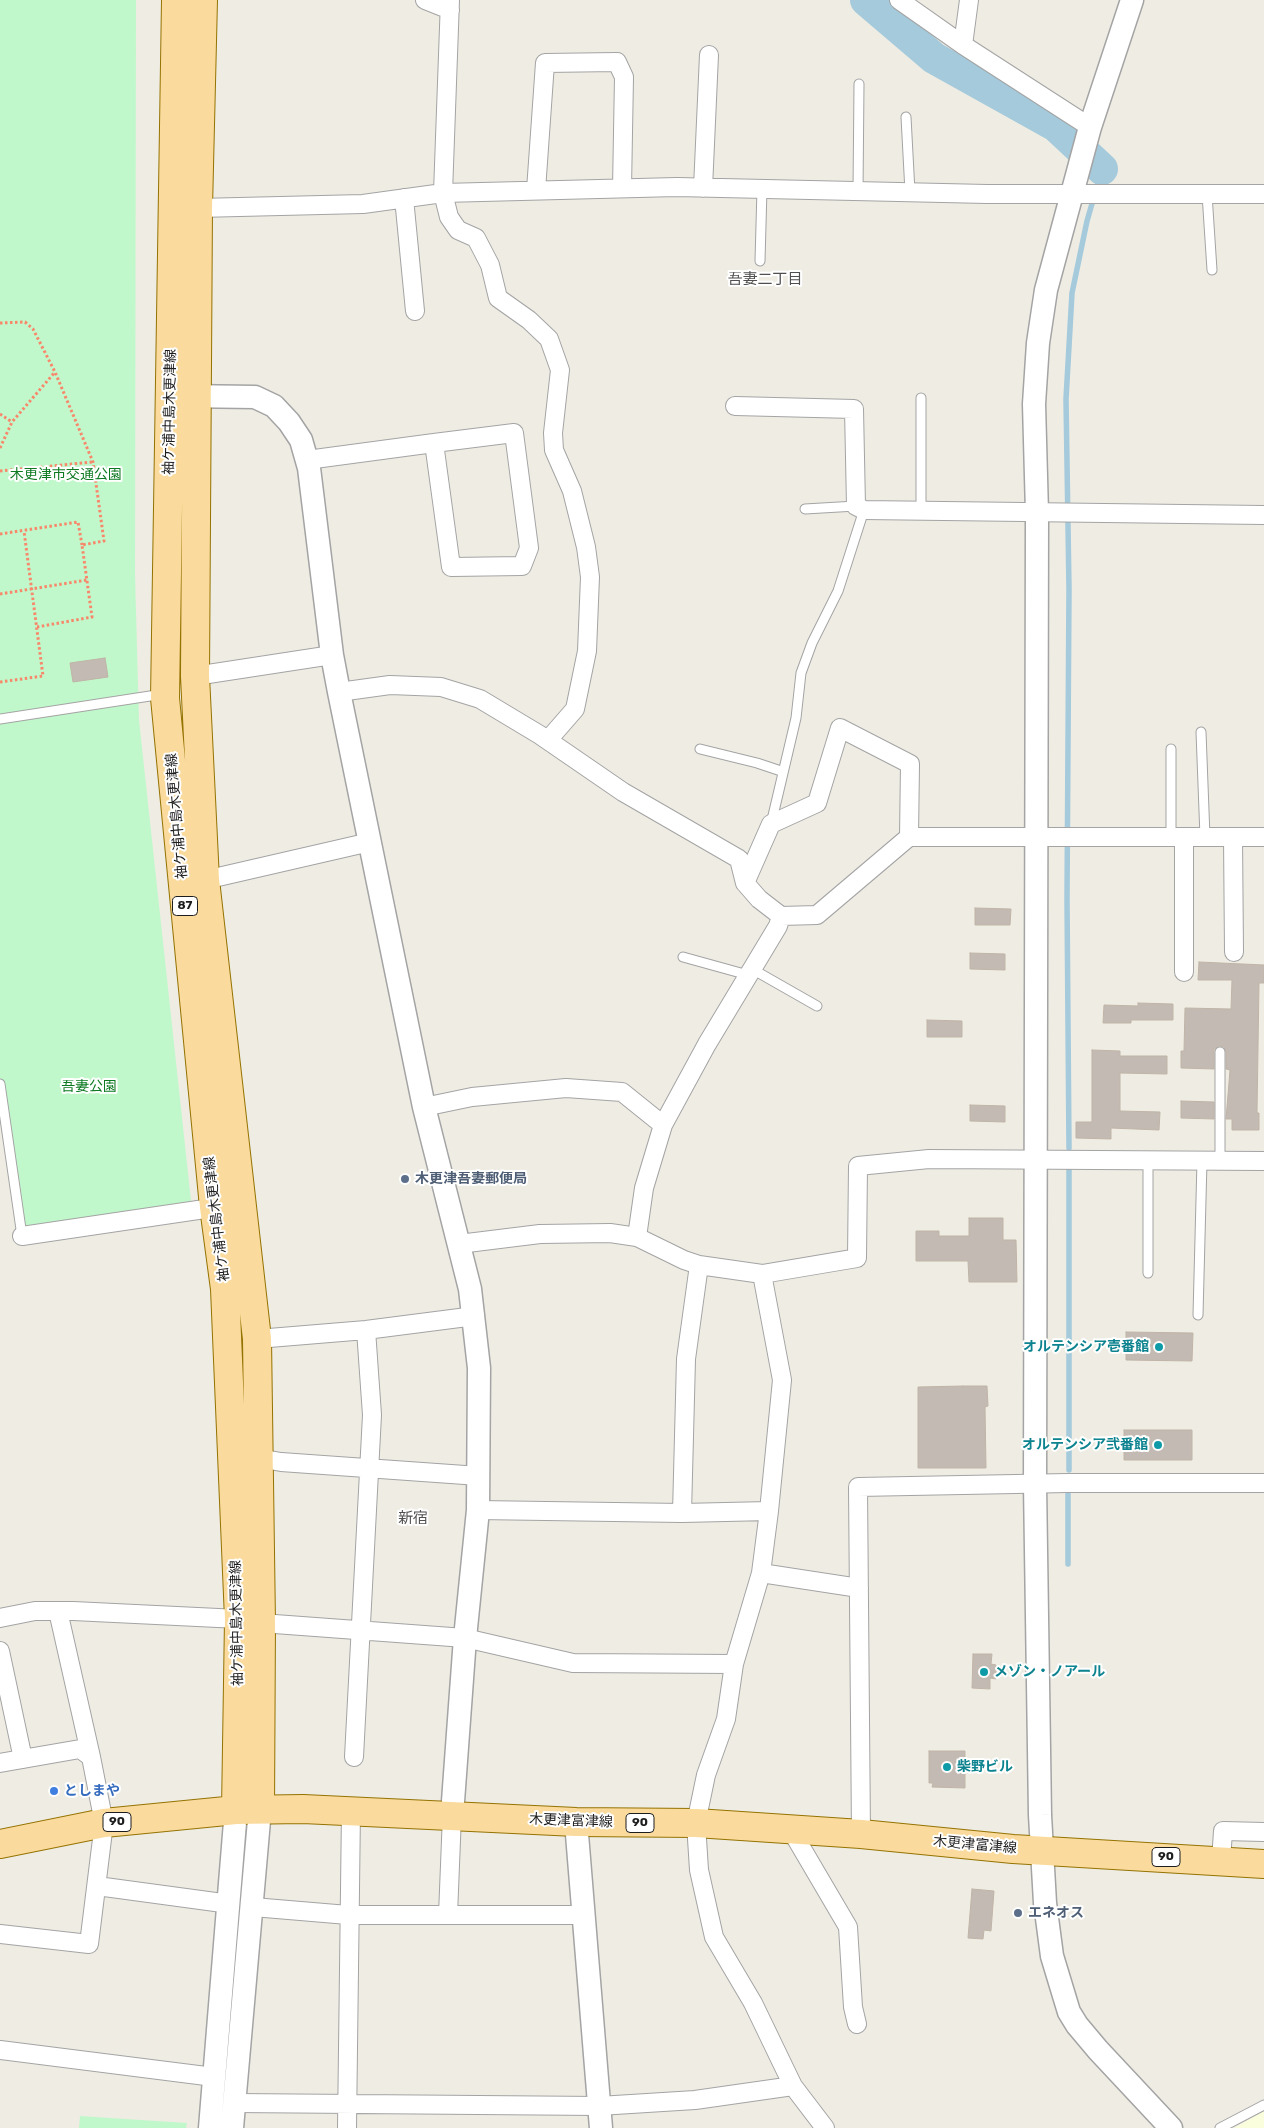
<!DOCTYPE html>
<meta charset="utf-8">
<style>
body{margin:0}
canvas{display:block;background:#eeece3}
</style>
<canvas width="1264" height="2128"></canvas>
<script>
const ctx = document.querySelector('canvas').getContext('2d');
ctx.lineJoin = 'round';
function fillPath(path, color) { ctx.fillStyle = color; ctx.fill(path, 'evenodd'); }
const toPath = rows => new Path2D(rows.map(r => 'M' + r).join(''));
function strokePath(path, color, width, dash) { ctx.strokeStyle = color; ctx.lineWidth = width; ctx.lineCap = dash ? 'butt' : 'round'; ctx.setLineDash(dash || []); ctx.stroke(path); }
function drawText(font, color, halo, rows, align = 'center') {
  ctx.font = font + ' Rubik,"Noto Sans JP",sans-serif'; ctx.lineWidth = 4; ctx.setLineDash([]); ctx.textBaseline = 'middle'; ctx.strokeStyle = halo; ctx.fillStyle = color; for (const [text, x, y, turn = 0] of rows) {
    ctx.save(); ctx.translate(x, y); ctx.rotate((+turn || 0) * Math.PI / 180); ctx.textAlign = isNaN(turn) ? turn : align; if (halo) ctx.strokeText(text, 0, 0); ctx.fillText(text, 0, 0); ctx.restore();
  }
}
const education = toPath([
 [1264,2111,1264,2128,1234,2128]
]);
const park = toPath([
 [0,0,136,0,135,575,139,720,192,1210,22,1236,0,1089],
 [80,2116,187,2123,186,2128,79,2128]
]);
const stream = toPath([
 [1069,1148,1067,899,1069,589,1066,399,1072,293,1087,221,1102,169],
 [1069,1470,1069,1170],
 [1068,1494,1068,1564]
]);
const river = toPath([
 [866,0,934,58,1056,126,1102,169]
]);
const building = toPath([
 [105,658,108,677,73,682,70,663,105,658],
 [975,908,1011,909,1010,925,975,925,975,908],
 [970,953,1005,954,1005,970,970,969,970,953],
 [1199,962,1264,965,1264,983,1259,983,1257,1113,1259,1113,1259,1130,1232,1130,1232,1119,1226,1119,1230,1070,1226,1069,1226,1052,1224,1047,1220,1046,1214,1049,1214,1069,1181,1068,1181,1051,1184,1051,1185,1008,1231,1009,1232,980,1198,980,1199,962],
 [1138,1003,1173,1004,1173,1020,1131,1020,1131,1023,1103,1023,1104,1005,1138,1006,1138,1003],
 [927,1020,962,1021,962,1037,927,1037,927,1020],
 [1092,1050,1120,1051,1120,1056,1167,1056,1167,1074,1120,1073,1120,1111,1160,1112,1159,1130,1111,1128,1111,1139,1076,1138,1076,1122,1092,1122,1092,1050],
 [1181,1101,1214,1102,1214,1119,1181,1118,1181,1101],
 [970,1105,1005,1106,1005,1122,970,1121,970,1105],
 [969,1218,1003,1218,1003,1240,1016,1240,1017,1282,969,1282,968,1261,916,1261,916,1231,939,1231,939,1236,969,1236,969,1218],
 [1126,1332,1193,1333,1192,1361,1126,1360,1126,1332],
 [963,1386,987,1386,988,1406,985,1407,986,1468,918,1468,918,1387,963,1386],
 [1124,1430,1192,1430,1192,1460,1124,1460,1124,1430],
 [973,1654,992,1654,991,1664,996,1665,996,1679,990,1678,990,1689,972,1688,973,1654],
 [929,1751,965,1751,965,1788,932,1787,933,1783,929,1783,929,1751],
 [972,1889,994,1891,991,1931,984,1930,983,1939,968,1938,972,1889]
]);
const path = toPath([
 [0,323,25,322,33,329,55,372,93,462,104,541,82,545,92,617,37,627],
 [0,414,12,422],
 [0,448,12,422,55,372],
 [0,471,93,462],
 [0,534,78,522,82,545],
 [0,594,87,580],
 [0,682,43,676,24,531]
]);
const service = toPath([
 [906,117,910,192],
 [858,191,859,84],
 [1207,194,1212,270],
 [760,261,762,189],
 [805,509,856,506],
 [921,512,921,398],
 [0,719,163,694],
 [1201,732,1205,837],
 [700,749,757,763,781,771],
 [771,824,796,718,801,673,812,643,838,591,864,510],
 [1171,837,1171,749],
 [683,957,748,975],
 [752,969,817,1006],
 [1220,1052,1220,1161],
 [0,1084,22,1236],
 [1148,1162,1148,1273],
 [1198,1315,1202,1161],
 [1220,2128,1264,2105]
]);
const minor = toPath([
 [425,0,450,10],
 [450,0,443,193,449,217,458,230,476,238,490,265,498,298,529,320,549,339,560,370,553,433,554,450,572,491,586,547,590,577,587,651,575,709,548,740],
 [899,0,963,45,1090,127],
 [963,45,969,0],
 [703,188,709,55],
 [536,190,545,63,617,62,624,77,622,188],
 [404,198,415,311],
 [198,208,363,204,443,193,677,187,987,194,1264,194],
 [735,406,854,409,856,506,864,510,1264,515],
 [307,460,434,443,514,433,529,548,522,566,451,567,434,443],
 [195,676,332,655],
 [339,692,390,685,441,687,480,699,540,735,623,792,739,859,745,883,759,899,781,916,817,915,909,837,1264,837],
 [1233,837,1234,952],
 [205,880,370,842],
 [745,883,771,824,817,803,840,728,910,764,909,837],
 [1184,972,1184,837],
 [424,1107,472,1097,566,1088,622,1092,663,1125],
 [22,1236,225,1206],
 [637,1237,644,1188,663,1125,707,1044,778,926,781,916],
 [459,1244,540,1234,610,1233,637,1237,684,1260,699,1265,762,1274,857,1258,858,1166,929,1159,1264,1161],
 [762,1274,782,1380,769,1511,761,1573,734,1664,726,1719,706,1775,696,1823,699,1870,714,1937,753,2003,793,2086,825,2128],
 [257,1339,366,1330,475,1316],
 [258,1458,281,1462,479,1476],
 [478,1510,682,1513,769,1511],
 [682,1513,686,1359,699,1265],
 [761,1573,859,1588],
 [58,1611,91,1757],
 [0,1618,35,1611,73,1611,239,1619],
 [261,1623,465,1638,573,1663,734,1664],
 [0,1651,23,1759],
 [354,1757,372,1415,366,1330],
 [0,1763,80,1749,91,1757,104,1823,89,1944,0,1934],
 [791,1830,848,1927,853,2007,857,2024],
 [861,1834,858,1487,1068,1483,1264,1483],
 [1221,1861,1223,1831,1264,1832],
 [97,1886,230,1904],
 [253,1907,348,1915,584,1915],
 [448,1915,452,1815],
 [0,2050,214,2077],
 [235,2103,599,2106,695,2100,793,2086],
 [347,2128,351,1810]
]);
const tertiary = toPath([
 [1132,0,1090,127,1046,290,1038,343,1034,404,1037,513,1035,1484,1040,1815,1045,1903,1052,1956,1069,2012,1077,2025,1098,2050,1171,2128],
 [182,396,255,397,274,406,289,422,301,440,309,468,332,655,339,692,424,1107,470,1289,479,1368,478,1510,465,1638,452,1815],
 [576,1822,601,2128],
 [210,2128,236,1810],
 [232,2128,260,1809]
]);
const primary = toPath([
 [176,0,165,698,214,1207,225,1289,239,1619,236,1810],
 [203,0,198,208,195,676,205,880,257,1339,261,1623,260,1809],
 [0,1844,104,1823,236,1810,303,1809,576,1822,696,1823,861,1834,1013,1849,1264,1864]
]);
const markers = [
 [405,1179,5,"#5c6f8a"],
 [1159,1347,5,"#0f9aa8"],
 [1158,1445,5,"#0f9aa8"],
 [984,1672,5,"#0f9aa8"],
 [947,1767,5,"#0f9aa8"],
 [54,1791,5,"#3f7fe0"],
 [1018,1913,5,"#5c6f8a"]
];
const shields = [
 [185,906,25],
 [117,1822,28],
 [640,1823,28],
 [1166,1857,28]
];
const shieldNames = [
 ["87",185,906],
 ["90",117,1822],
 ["90",640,1823],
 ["90",1166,1857]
];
const streetNames = [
 ["袖ケ浦中島木更津線",170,412,-89],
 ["袖ケ浦中島木更津線",177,816,-95],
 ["袖ケ浦中島木更津線",217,1219,-97],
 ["袖ケ浦中島木更津線",237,1623,-91],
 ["木更津富津線",571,1821,2],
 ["木更津富津線",975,1845,5]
];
const parkNames = [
 ["木更津市交通公園",66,475],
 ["吾妻公園",89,1087]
];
const serviceNames = [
 ["木更津吾妻郵便局",415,1179],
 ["エネオス",1028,1913]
];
const cultureNames = [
 ["オルテンシア壱番館",1149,1347],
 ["オルテンシア弐番館",1148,1445],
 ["メゾン・ノアール",994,1672,"left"],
 ["柴野ビル",957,1767,"left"]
];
const shopNames = [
 ["としまや",64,1791]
];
const neighbourhoodNames = [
 ["吾妻二丁目",765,280],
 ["新宿",413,1519]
];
fillPath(education, '#fbfedc');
fillPath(park, '#c1f8cb');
strokePath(stream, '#a4cadc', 5.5);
strokePath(river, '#a4cadc', 32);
fillPath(building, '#c3bbb3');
strokePath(building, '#c0b4a6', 1);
strokePath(service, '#a4a4a4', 11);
strokePath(minor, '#a4a4a4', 20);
strokePath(tertiary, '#a4a4a4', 25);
strokePath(primary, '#957302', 30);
strokePath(path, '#f7886b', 3, [2.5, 2.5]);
strokePath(service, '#fff', 9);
strokePath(minor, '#fff', 18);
strokePath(tertiary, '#fff', 22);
strokePath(primary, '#fadb9d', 28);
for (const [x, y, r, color] of markers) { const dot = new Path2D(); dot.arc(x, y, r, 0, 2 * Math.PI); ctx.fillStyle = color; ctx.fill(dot); strokePath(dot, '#fff', 2); }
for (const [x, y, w] of shields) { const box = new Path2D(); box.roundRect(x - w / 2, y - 9.5, w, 19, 4); ctx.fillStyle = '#fff'; ctx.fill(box); strokePath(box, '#1d1d1d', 1); }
drawText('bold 12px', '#1d1d1d', null, shieldNames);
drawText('14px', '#1d1d1d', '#fff', streetNames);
drawText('14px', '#0d7a21', '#fff', parkNames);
drawText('bold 14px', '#4e5e75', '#fff', serviceNames, 'left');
drawText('bold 14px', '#0d838f', '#fff', cultureNames, 'right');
drawText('bold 14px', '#366cbe', '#fff', shopNames, 'left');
drawText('15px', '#505050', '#fff', neighbourhoodNames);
</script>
